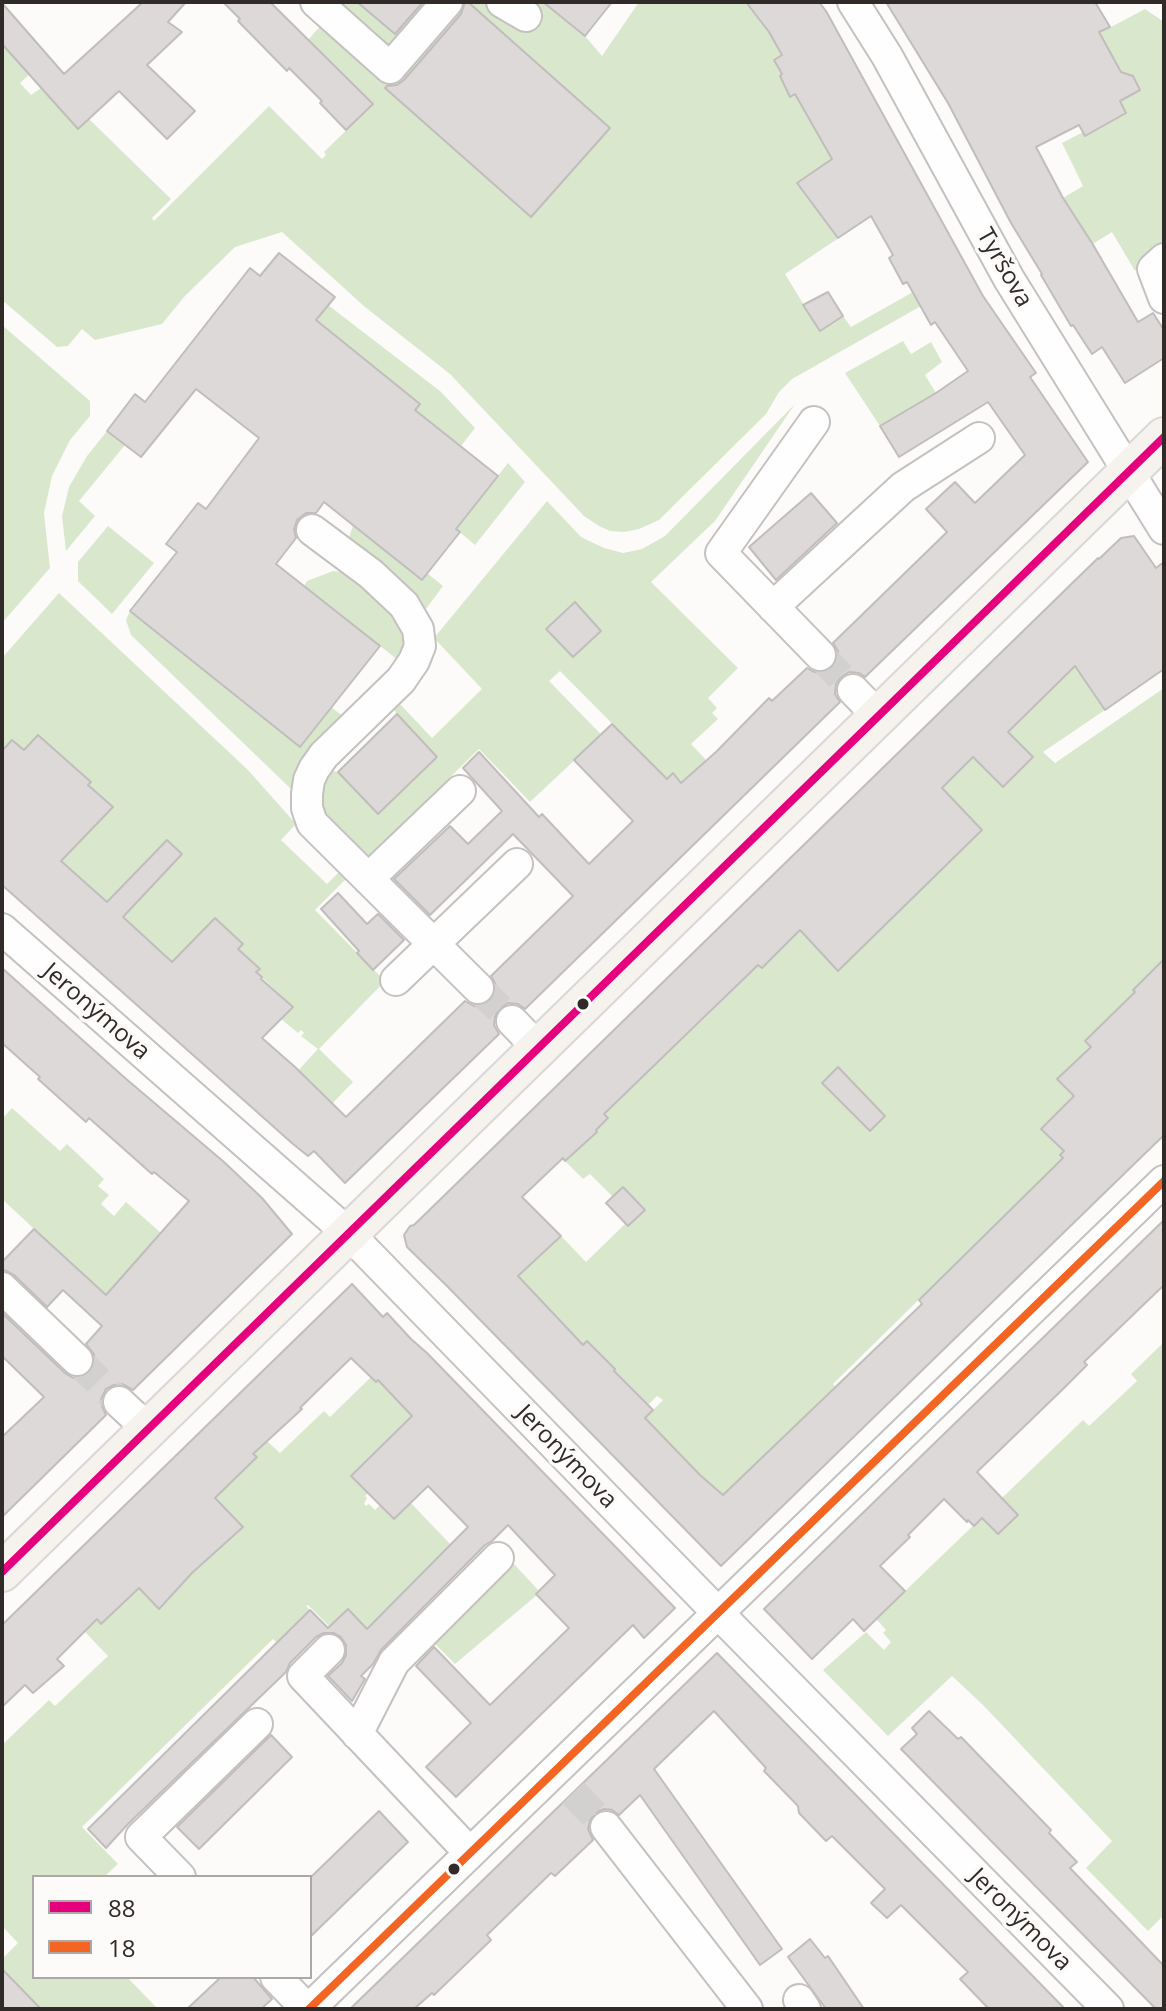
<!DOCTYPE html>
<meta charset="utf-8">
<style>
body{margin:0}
#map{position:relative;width:1166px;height:2011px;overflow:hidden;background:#fcfbfa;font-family:"Open Sans",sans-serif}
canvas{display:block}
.frame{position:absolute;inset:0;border:4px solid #302b28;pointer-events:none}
.legend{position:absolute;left:32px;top:1875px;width:280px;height:104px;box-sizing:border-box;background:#fdfbf9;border:2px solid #aba8a5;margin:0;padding:10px 14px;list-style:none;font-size:24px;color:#302b28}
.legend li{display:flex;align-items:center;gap:16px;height:40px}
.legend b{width:40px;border:2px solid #aba8a5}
</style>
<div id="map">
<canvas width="1166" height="2011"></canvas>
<div class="frame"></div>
<ul class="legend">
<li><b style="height:10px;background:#e5007d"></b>88</li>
<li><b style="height:10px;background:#f26522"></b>18</li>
</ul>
</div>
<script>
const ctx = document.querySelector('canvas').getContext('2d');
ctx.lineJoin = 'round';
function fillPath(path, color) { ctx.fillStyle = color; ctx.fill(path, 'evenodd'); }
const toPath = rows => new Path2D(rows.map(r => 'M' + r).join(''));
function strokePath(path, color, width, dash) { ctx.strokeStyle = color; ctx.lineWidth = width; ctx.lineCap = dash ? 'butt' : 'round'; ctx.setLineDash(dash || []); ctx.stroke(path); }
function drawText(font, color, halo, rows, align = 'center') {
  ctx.font = font + ' "Open Sans",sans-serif'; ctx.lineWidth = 7; ctx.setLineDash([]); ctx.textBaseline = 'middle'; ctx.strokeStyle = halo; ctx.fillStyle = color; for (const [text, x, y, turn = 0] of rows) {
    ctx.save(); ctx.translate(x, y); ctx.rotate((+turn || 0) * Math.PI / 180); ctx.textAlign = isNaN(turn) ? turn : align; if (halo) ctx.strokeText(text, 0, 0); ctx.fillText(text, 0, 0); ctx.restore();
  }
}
const green = toPath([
 [341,2,542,2,585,36,602,56,639,2,746,2,773,37,782,55,774,60,782,74,790,96,802,90,867,219,785,274,820,331,843,316,851,327,913,292,921,306,792,379,779,392,766,414,659,520,639,529,624,532,610,531,599,526,584,516,450,374,365,307,282,232,235,247,184,297,162,324,95,340,82,329,68,346,57,347,2,300,2,25,24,32,5,48,29,75,20,83,31,95,41,88,78,129,89,119,171,199,152,218,154,221,269,106,322,159,326,155,324,152,372,105,308,40],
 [1145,9,1164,22,1164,241,1135,271,1112,232,1091,245,1063,198,1083,186,1062,143,1083,132,1086,136,1125,113,1120,101,1140,90,1133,76,1121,72,1092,48,1105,18,1111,27],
 [328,305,440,391,475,428,461,446,415,410,420,404,316,320],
 [2,325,90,401,90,416,70,440,52,476,44,513,50,568,2,623],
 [903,341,911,354,931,342,942,362,925,375,936,393,880,426,845,373],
 [795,404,715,521,651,582,738,668,708,698,717,708,712,713,718,719,691,744,707,761,681,783,673,773,667,779,560,671,549,681,628,762,579,756,530,802,479,749,362,863,326,828,315,796,325,770,338,772,378,813,435,758,439,759,396,713,390,702,414,688,415,689,400,704,432,738,482,689,434,638,547,501,581,537,604,548,623,553,642,549,665,536],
 [575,602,601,630,573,657,546,629],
 [107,431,125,445,79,501,95,516,66,551,62,516,69,487,87,456],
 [508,463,525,482,475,545,456,529],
 [353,525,427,573,443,586,420,617,359,553,349,538],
 [108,526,154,563,112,614,78,581,78,562],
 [333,571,360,574,407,631,403,664,304,586,307,581],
 [59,593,248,770,296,824,281,840,327,884,343,868,349,876,315,910,385,981,319,1049,353,1082,327,1109,323,1095,309,1081,293,1076,318,1049,301,1036,304,1033,301,1030,298,1033,281,1019,293,1007,256,972,259,969,179,970,107,901,61,861,60,862,84,790,90,782,38,735,24,750,12,740,2,751,2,658],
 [148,859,164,873,142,897,133,888,108,901],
 [215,918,242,944,211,949,197,936],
 [130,611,299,746,331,707,348,720,300,790,291,789,131,635,126,620],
 [1103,635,1105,710,1043,752,1055,763,1164,688,1164,1068,1067,1162,950,1269,833,1384,835,1386,717,1501,717,1490,700,1475,645,1418,663,1400,657,1396,640,1413,614,1371,615,1369,587,1341,580,1347,549,1309,518,1276,561,1236,586,1262,626,1223,629,1226,645,1210,623,1187,613,1197,590,1174,583,1179,564,1160,597,1132,596,1130,608,1118,604,1114,706,1017,750,973,756,963,762,968,973,757,1004,787,1033,757,1004,727,1039,701],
 [12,1108,60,1151,67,1144,104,1179,98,1186,109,1195,101,1204,114,1216,126,1202,161,1233,106,1296,2,1199,2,1119],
 [1164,1342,1164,1915,1148,1931,1086,1868,1112,1841,983,1705,952,1676,888,1736,823,1670,866,1632,884,1650,891,1642,883,1633,886,1630,876,1619,1083,1420,1089,1426,1137,1381,1131,1374],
 [371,1377,380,1378,390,1393,414,1414,352,1476,368,1493,365,1496,367,1498,364,1504,366,1506,369,1504,375,1510,380,1505,394,1519,411,1503,451,1545,367,1628,348,1609,330,1627,308,1605,306,1606,310,1610,277,1643,273,1639,82,1827,118,1864,104,1877,34,1877,34,1977,127,1977,158,2009,41,2009,2,1969,2,1959,18,1943,2,1926,2,1745,49,1700,55,1706,108,1656,85,1632,97,1619,102,1624,124,1602,215,1498,256,1458,253,1454,267,1441,280,1453,324,1411,330,1417],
 [514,1564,539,1591,536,1594,537,1595,455,1664,433,1642]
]);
const building = toPath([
 [143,2,186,2,168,22,182,32,147,65,195,111,167,139,119,91,78,129,2,44,2,3,64,74,143,2],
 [223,2,270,2,373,104,346,130,320,103,322,101,289,68,287,71,238,21,240,19,223,2],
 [357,2,423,2,395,34,357,2],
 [465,2,468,2,610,128,531,217,385,88,387,86,397,85,404,80,461,14,465,2],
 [543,2,612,2,585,36,543,2],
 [746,2,819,2,826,11,983,296,1036,373,1030,377,1088,462,865,677,859,673,849,672,840,678,836,684,835,694,840,702,525,1009,518,1004,508,1003,499,1009,495,1017,494,1025,499,1034,345,1183,314,1151,308,1156,293,1144,2,885,2,751,12,740,24,750,38,735,91,782,88,785,113,807,61,861,107,902,167,840,182,854,123,917,172,962,215,918,243,944,238,949,260,969,256,972,262,977,261,979,293,1007,262,1038,295,1067,346,1117,465,1001,474,1006,483,1005,490,1001,496,992,495,983,491,976,573,896,513,834,430,915,394,879,450,826,468,844,502,811,463,768,479,752,539,817,542,814,589,864,633,821,574,760,612,724,667,779,673,773,681,783,716,752,769,698,772,701,807,668,814,672,824,673,833,667,837,661,838,651,833,643,947,532,926,509,955,482,975,503,1025,455,988,402,899,457,880,426,936,393,968,371,935,322,931,325,907,282,903,284,889,258,893,255,871,216,838,238,797,183,832,159,795,94,790,97,780,76,782,74,774,60,782,55,769,32,746,2],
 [886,2,1095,2,1110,27,1099,32,1121,72,1133,76,1140,90,1120,101,1126,113,1085,136,1079,125,1036,147,1063,198,1092,243,1138,322,1153,313,1164,330,1164,358,1125,383,1102,347,1092,354,1073,325,1071,326,1041,275,1042,274,1011,223,948,103,886,2],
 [279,253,335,297,316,320,420,404,415,410,498,476,456,529,460,532,422,580,324,502,316,513,306,513,297,520,294,529,296,538,276,564,380,646,300,747,130,611,177,552,166,544,198,503,206,509,259,438,196,389,141,457,107,431,135,394,145,402,250,268,260,276,279,253],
 [828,292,843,316,820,331,803,305,828,292],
 [811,493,837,523,776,580,749,547,811,493],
 [1134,536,1156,568,1164,562,1164,669,1105,710,1075,666,1008,732,1033,757,1003,787,973,757,942,788,982,830,838,971,800,930,762,968,758,965,604,1114,608,1118,596,1130,597,1132,565,1161,563,1158,522,1197,561,1236,518,1276,583,1345,587,1341,615,1369,614,1371,653,1410,645,1418,700,1475,723,1495,922,1304,919,1300,1063,1158,1060,1155,1064,1151,1041,1129,1074,1096,1057,1079,1091,1047,1085,1041,1135,992,1133,990,1164,959,1164,1135,721,1566,447,1286,407,1247,404,1235,410,1226,414,1225,1098,558,1099,559,1121,538,1134,536],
 [575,602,601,631,573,657,546,629,575,602],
 [397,714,437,757,378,814,338,772,397,714],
 [338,893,367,924,378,914,404,940,373,970,357,953,359,951,321,909,338,893],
 [2,968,125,1078,224,1162,262,1198,292,1234,133,1390,122,1384,114,1385,106,1389,101,1399,102,1406,106,1415,2,1517,2,1437,44,1397,2,1356,2,1313,65,1373,73,1378,83,1377,89,1373,94,1365,94,1354,86,1344,102,1326,63,1290,47,1307,14,1275,7,1271,2,1270,2,1262,34,1229,106,1295,189,1201,154,1172,152,1174,89,1118,86,1122,38,1079,40,1077,2,1043,2,968],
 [838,1067,885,1116,870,1131,822,1083,838,1067],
 [623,1187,645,1210,628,1226,606,1203,623,1187],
 [1164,1220,1164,1285,1084,1362,1087,1365,1063,1389,977,1472,1018,1515,998,1534,982,1518,974,1526,968,1520,967,1522,944,1499,908,1535,910,1537,880,1566,905,1591,864,1631,853,1619,812,1659,764,1609,1164,1220],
 [352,1284,383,1317,387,1313,411,1339,427,1353,675,1608,644,1638,633,1625,456,1797,426,1767,471,1723,416,1666,434,1647,490,1705,569,1628,536,1594,555,1575,508,1525,492,1541,485,1545,381,1650,373,1664,361,1676,365,1679,352,1701,328,1676,342,1663,346,1655,346,1645,341,1637,334,1633,324,1633,316,1637,290,1663,286,1672,128,1824,106,1848,88,1829,310,1610,328,1628,348,1609,367,1629,468,1527,428,1486,394,1519,351,1476,412,1416,378,1380,376,1382,351,1358,310,1398,300,1408,302,1409,253,1454,257,1457,215,1498,243,1527,192,1573,159,1609,139,1588,101,1624,97,1619,57,1659,64,1666,33,1693,25,1685,2,1707,2,1625,352,1284],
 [717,1653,1065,2009,989,2009,960,1979,968,1972,901,1905,887,1918,871,1903,885,1889,832,1836,826,1841,799,1813,798,1806,764,1771,766,1768,714,1711,654,1769,782,1949,760,1965,640,1795,619,1815,612,1810,604,1809,594,1813,590,1820,588,1829,593,1840,555,1876,551,1873,487,1935,491,1940,434,1995,432,1993,414,2009,350,2009,717,1653],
 [929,1711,958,1739,961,1737,1051,1830,1049,1833,1077,1862,1070,1868,1164,1966,1164,2009,1156,2009,901,1749,917,1734,912,1728,929,1711],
 [271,1735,292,1757,199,1849,177,1827,271,1735],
 [379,1811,408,1842,310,1937,310,1878,379,1811],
 [810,1939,825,1958,828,1956,864,2009,826,2009,788,1957,810,1939],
 [2,1969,41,2009,2,2009,2,1969],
 [221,1977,253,1977,272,1999,261,2009,187,2009,221,1977]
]);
const minorTunnel = toPath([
 [820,655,853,690],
 [478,988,512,1021],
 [77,1360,119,1402],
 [573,1793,606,1827]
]);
const minor = toPath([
 [316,2,390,68,447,2],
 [502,2,526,16],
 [853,2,887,56,1009,279,1164,529],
 [1164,259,1153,269,1164,298],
 [814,422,721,553,820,655],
 [312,530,371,574,404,605,418,629,420,646,414,661,401,680,324,755,314,769,309,780,307,794,307,808,312,823,478,988],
 [773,607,903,487,979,438],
 [853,690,878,716],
 [368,879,460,791],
 [2,929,349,1234,718,1613,1108,2009],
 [396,980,517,864],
 [512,1021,538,1048],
 [2,1288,77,1360],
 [119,1402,148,1429],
 [329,1650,303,1676,470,1853],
 [357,1734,394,1662,498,1558],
 [606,1827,747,2009],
 [180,1877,141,1837,257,1724],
 [276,1977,307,2009],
 [799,2000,805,2009],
 [309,2009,1164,1181]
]);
const major = toPath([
 [2,1572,1164,437]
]);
const bus1 = toPath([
 [2,1572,1164,437]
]);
const bus2 = toPath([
 [309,2009,1164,1181]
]);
const markers = [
 [583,1004,7,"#302b28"],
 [454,1869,7,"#302b28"]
];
const streetNames = [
 ["Tyršova",1004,268,60],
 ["Jeronýmova",96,1012,41],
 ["Jeronýmova",566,1457,46],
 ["Jeronýmova",1020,1920,45]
];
fillPath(green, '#d9e8cc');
fillPath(building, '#ddd9d8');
strokePath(building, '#c1bdbc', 2);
strokePath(minorTunnel, '#d3d1d0', 30, [30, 15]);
strokePath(minor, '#c4c1bf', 34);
strokePath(major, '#d9d7d7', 42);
strokePath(minor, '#fffefe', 30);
strokePath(major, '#f6f2ed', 38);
strokePath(bus1, '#e5007d', 8);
strokePath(bus2, '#f26522', 8);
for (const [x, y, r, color] of markers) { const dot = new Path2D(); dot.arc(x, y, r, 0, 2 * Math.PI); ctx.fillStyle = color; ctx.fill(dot); strokePath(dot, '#fdfbf9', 3); }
drawText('24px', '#302b28', '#fdfbf9', streetNames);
</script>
